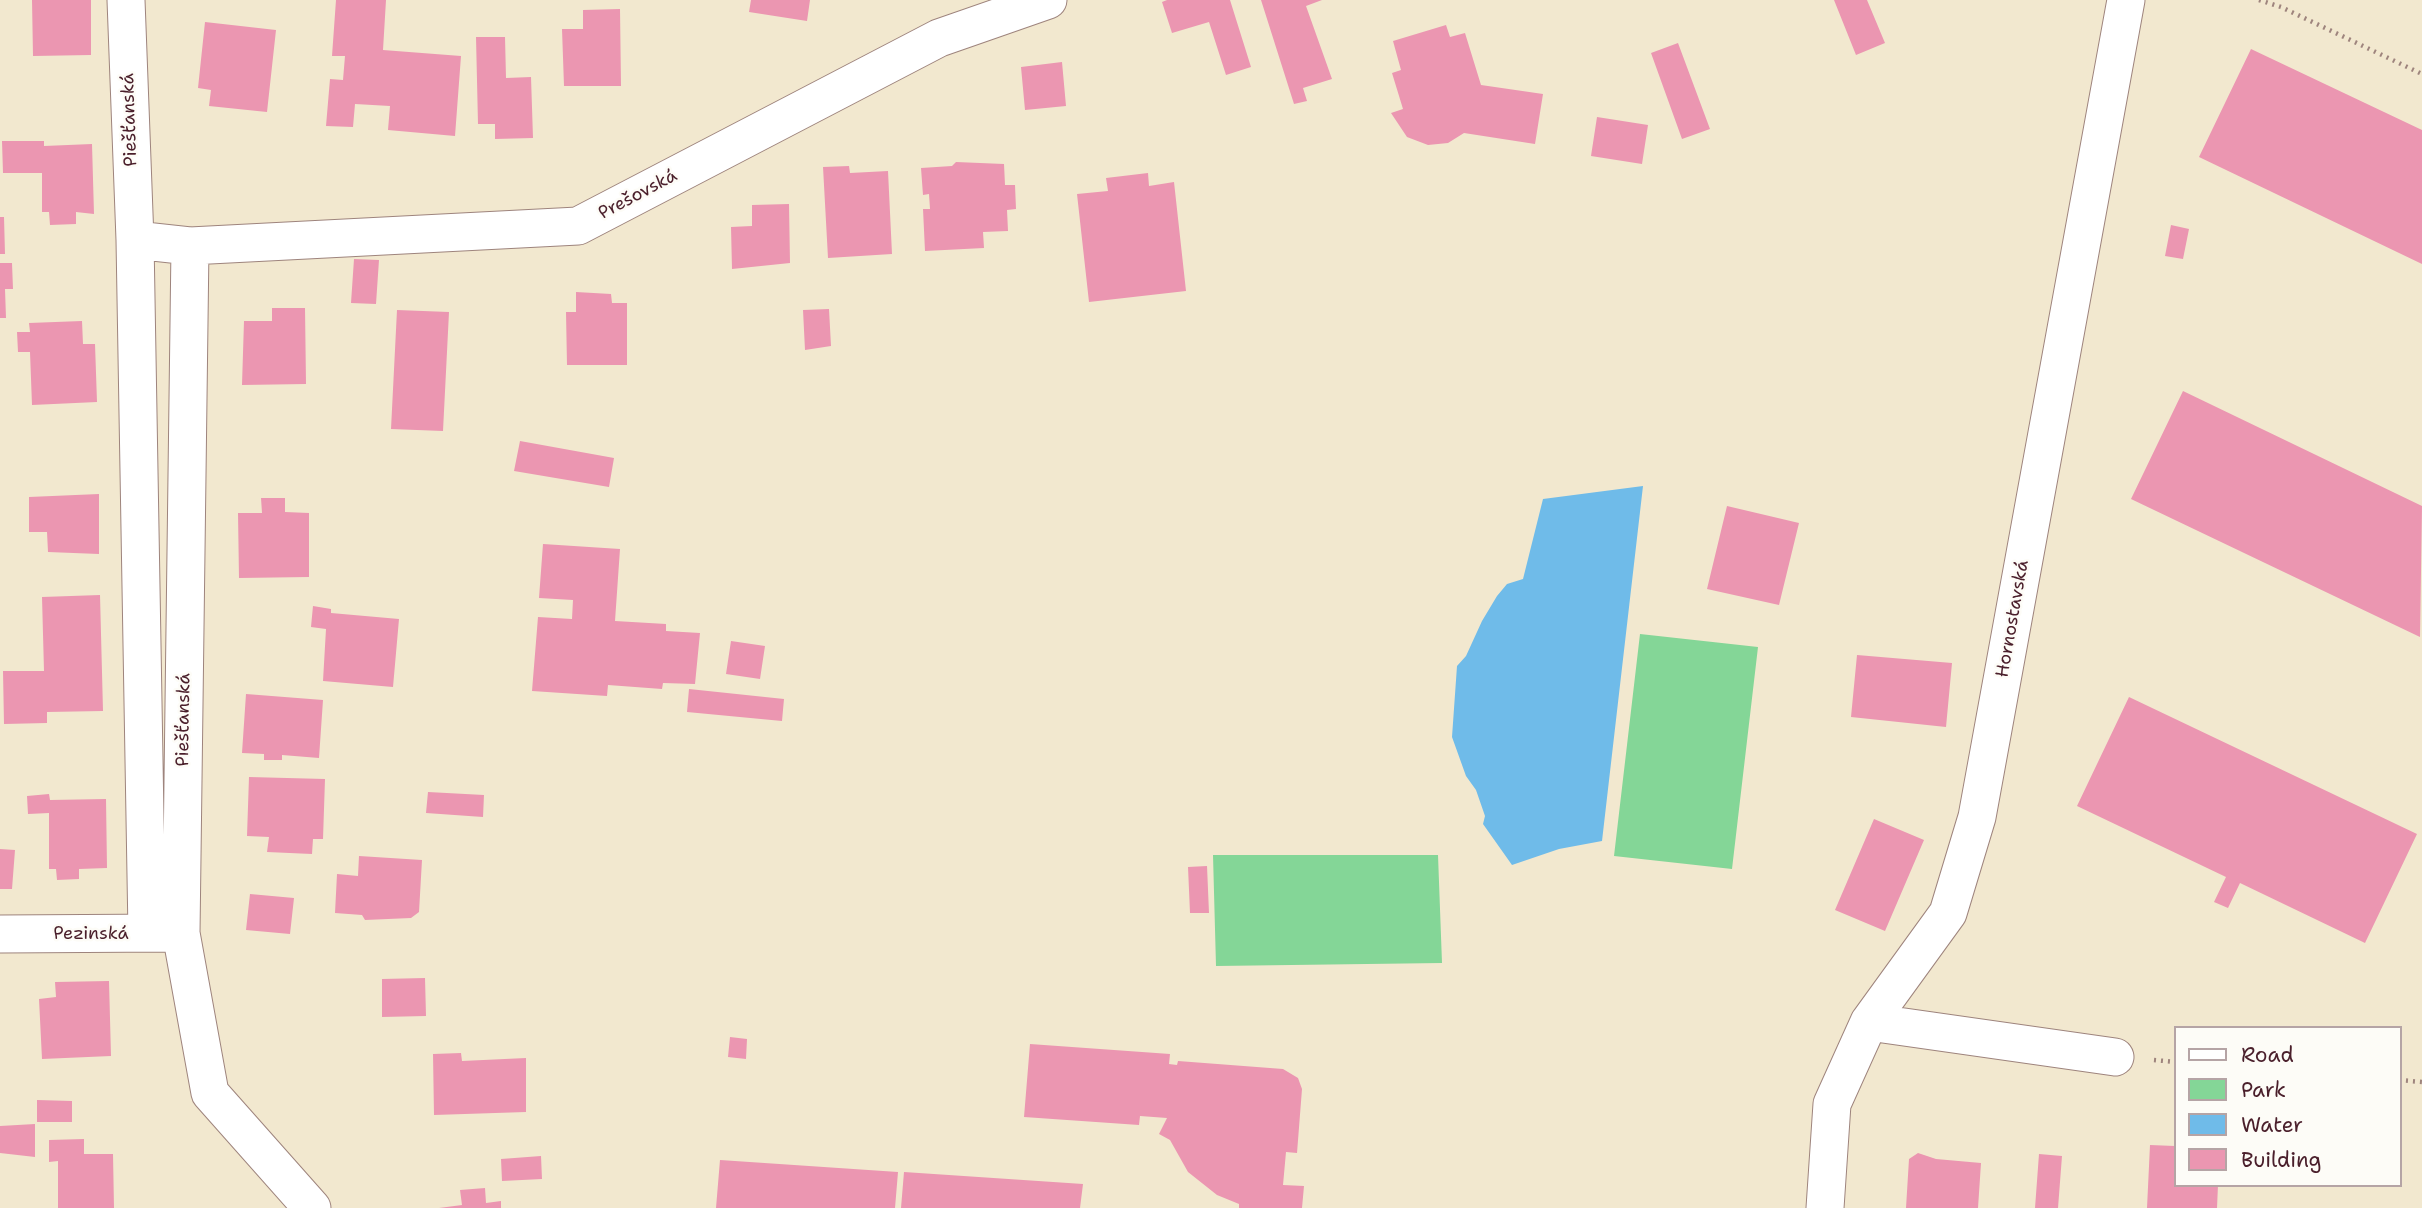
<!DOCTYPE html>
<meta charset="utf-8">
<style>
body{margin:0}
#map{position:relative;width:2422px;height:1208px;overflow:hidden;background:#f2e8cf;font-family:"Shantell Sans",sans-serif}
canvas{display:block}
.legend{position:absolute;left:2174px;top:1026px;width:228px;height:161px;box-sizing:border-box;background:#fdfcf7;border:2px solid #b5a4a5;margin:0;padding:9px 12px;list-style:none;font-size:21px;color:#4a1f2b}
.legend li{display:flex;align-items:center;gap:14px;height:35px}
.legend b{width:35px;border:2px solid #b5a4a5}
</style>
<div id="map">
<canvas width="2422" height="1208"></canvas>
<ul class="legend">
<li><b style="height:9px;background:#fff"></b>Road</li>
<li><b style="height:19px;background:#84d697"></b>Park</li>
<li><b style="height:19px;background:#6fbbe9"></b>Water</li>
<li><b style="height:19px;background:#eb96b1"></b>Building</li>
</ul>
</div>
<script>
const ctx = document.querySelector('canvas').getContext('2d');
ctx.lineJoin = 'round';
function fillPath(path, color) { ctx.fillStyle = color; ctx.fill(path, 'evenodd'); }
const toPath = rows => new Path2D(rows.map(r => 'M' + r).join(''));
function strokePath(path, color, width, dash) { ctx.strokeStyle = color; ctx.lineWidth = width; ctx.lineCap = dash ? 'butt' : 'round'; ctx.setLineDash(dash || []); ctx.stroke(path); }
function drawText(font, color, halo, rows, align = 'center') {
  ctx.font = font + ' "Shantell Sans",sans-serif'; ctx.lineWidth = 5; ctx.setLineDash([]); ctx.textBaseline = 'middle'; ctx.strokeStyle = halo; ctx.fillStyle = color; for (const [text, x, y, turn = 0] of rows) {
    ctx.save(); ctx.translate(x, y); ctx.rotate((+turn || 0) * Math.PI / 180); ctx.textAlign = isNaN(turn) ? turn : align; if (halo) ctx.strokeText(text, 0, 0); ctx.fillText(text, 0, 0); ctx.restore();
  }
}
const green = toPath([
 [1640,634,1758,647,1732,869,1614,856],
 [1213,855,1438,855,1442,963,1216,966]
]);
const water = toPath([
 [1643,486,1602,841,1559,849,1512,865,1483,824,1485,816,1476,790,1466,776,1452,737,1457,666,1466,656,1482,621,1497,596,1507,584,1523,579,1543,499]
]);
const building = toPath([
 [32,0,91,0,91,55,33,56],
 [336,0,386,0,383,50,461,56,455,136,388,130,390,106,355,104,353,127,326,126,330,79,343,80,345,56,332,56],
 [751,0,810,0,807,21,749,12],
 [1167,0,1230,0,1251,67,1226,75,1209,22,1172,33,1162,2],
 [1261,0,1322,0,1306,6,1332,79,1303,88,1307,101,1294,104],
 [1834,0,1867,0,1885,43,1856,55],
 [620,9,621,86,564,86,562,29,583,29,583,10],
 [205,22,276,30,267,112,209,106,211,90,198,88],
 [1446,25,1450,37,1465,33,1481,85,1543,94,1535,144,1464,133,1448,143,1428,145,1407,137,1391,113,1403,109,1392,73,1401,70,1393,41],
 [476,37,505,37,506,78,531,77,533,138,495,139,495,124,478,124],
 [1678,43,1710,129,1682,139,1651,53],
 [2251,49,2422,130,2422,264,2199,157],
 [1062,62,1066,106,1025,110,1021,67],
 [1597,117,1648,125,1642,164,1591,156],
 [2,141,44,141,44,146,92,144,94,214,76,212,76,224,50,225,49,212,42,212,42,173,3,173],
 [956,162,1004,164,1005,185,1015,185,1016,209,1007,210,1008,231,983,232,984,248,925,251,923,209,930,209,929,194,923,195,921,168,952,166],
 [849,166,850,173,888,171,892,254,828,258,823,167],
 [1148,173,1149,186,1174,182,1186,291,1089,302,1077,194,1108,191,1106,178],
 [789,204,790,263,732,269,731,227,752,226,752,205],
 [0,217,4,217,5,254,0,254],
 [2171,225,2189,229,2183,259,2165,256],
 [354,259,379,260,376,304,351,303],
 [0,263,12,263,13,289,5,289,6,318,0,318],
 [576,292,611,294,612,303,627,303,627,365,567,365,566,312,576,312],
 [272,308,305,308,306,384,242,385,244,321,272,321],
 [829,309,831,346,805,350,803,310],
 [397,310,449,312,443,431,391,429],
 [82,321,83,344,95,344,97,402,32,405,30,352,18,352,17,332,30,332,29,323],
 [2183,391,2422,506,2420,637,2131,499],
 [520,441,614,458,609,487,514,471],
 [99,494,99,554,48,552,47,532,29,532,29,497],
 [261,498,285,498,285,512,309,513,309,577,239,578,238,513,262,513],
 [1727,506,1799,523,1779,605,1707,589],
 [543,544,620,549,615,621,666,624,666,631,700,633,695,684,663,683,662,689,608,685,607,696,532,691,538,617,572,619,573,600,539,598],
 [100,595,103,711,47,712,47,723,4,724,3,671,44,671,42,597],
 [313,606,331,609,331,613,399,619,393,687,323,681,326,629,311,627],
 [731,641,765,646,760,679,726,674],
 [1857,655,1952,663,1946,727,1851,717],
 [689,689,784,699,782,721,687,712],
 [246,694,323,700,319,758,282,755,282,760,264,760,264,754,242,753],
 [2129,697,2417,834,2365,943,2240,883,2228,908,2214,902,2226,877,2077,806],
 [249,777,325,779,323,839,313,839,312,854,267,852,269,837,247,836],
 [428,792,484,795,483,817,426,813],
 [49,794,50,800,106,799,107,868,79,869,79,879,57,880,56,869,49,869,49,813,28,814,27,796],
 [1874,819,1924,840,1885,931,1835,910],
 [0,849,15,850,12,889,0,889],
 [359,856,422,860,419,912,411,918,365,920,362,915,335,913,337,874,358,876],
 [1207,866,1209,913,1190,913,1188,867],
 [250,894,294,898,290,934,246,930],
 [425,978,426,1016,382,1017,382,979],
 [109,981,111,1056,42,1059,39,999,56,997,55,982],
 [730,1037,747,1039,746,1059,728,1057],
 [1030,1044,1170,1054,1169,1064,1177,1065,1178,1061,1283,1069,1298,1078,1302,1089,1297,1153,1286,1152,1283,1185,1304,1186,1302,1208,1239,1208,1239,1204,1217,1195,1188,1172,1170,1140,1159,1134,1167,1118,1140,1116,1139,1125,1024,1117],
 [461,1053,462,1061,526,1058,526,1112,434,1115,433,1054],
 [37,1100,72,1101,72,1122,37,1122],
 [35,1124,35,1157,0,1153,0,1126],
 [84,1139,84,1154,113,1154,114,1208,58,1208,58,1161,49,1162,49,1140],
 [2150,1145,2175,1146,2175,1185,2218,1185,2217,1208,2147,1208],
 [1918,1153,1936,1159,1981,1163,1978,1208,1906,1208,1909,1159],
 [2039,1154,2062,1156,2058,1208,2035,1208],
 [541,1156,542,1179,502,1181,501,1159],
 [720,1160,898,1172,895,1208,716,1208],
 [904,1172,1083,1184,1080,1208,901,1208],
 [485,1188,486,1203,501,1201,501,1208,439,1208,462,1205,460,1190]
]);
const path = toPath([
 [2259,0,2281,7,2422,74],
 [2154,1060,2175,1062],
 [2399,1080,2422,1082]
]);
const minor = toPath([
 [126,0,135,240,190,246,181,933,210,1093,312,1208],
 [135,240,147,933],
 [190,246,578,226,939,38,1048,0],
 [0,934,169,933],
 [1869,1022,2115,1057],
 [1825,1208,1832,1104,1869,1022,1948,913,1977,817,2126,0]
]);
const streetNames = [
 ["Piešťanská",130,120,-92],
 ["Prešovská",638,195,-28],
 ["Hornostavská",2013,619,-80],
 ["Piešťanská",184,720,-89],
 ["Pezinská",91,934]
];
fillPath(green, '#84d697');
fillPath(water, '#6fbbe9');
fillPath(building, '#eb96b1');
strokePath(minor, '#9e847d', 39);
strokePath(path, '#9e847d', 4.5, [2, 5]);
strokePath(minor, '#fff', 37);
drawText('18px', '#4a1f2b', '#fdfcf7', streetNames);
</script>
